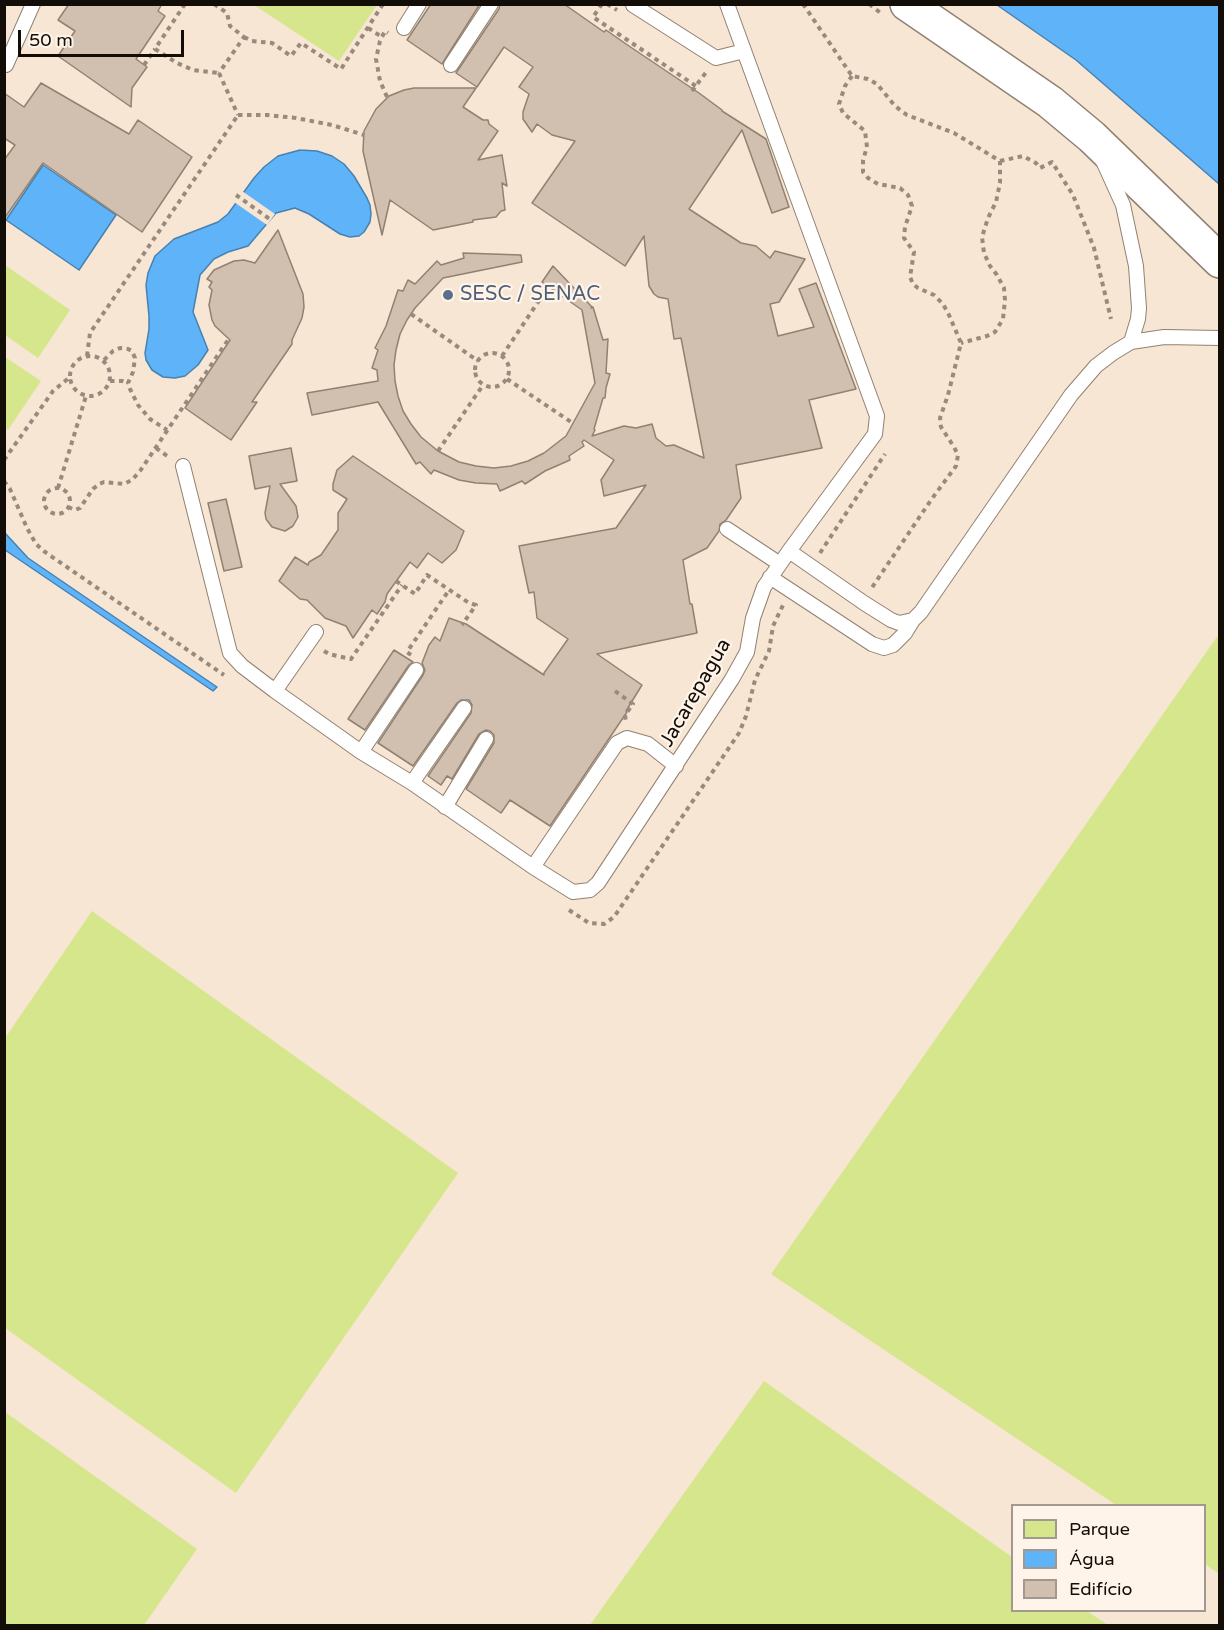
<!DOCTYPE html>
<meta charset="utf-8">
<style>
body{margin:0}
#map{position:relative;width:1224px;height:1630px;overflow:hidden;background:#f7e6d4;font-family:"Varela Round",sans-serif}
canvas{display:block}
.frame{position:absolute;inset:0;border:6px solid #130d07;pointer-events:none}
.legend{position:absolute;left:1011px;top:1504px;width:195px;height:108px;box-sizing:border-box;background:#fff4ea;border:2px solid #a1988f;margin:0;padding:8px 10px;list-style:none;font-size:18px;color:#130d07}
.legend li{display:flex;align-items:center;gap:12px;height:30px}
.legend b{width:30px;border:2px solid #a1988f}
.scale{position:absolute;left:18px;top:30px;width:166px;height:27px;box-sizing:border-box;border:3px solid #130d07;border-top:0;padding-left:8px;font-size:18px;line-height:21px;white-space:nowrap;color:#130d07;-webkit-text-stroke:4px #fff4ea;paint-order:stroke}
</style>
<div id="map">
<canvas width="1224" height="1630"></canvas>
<div class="frame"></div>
<ul class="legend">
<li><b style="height:16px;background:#d6e68d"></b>Parque</li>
<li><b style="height:16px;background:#5fb3f8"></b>Água</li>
<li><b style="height:16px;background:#d1c0af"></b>Edifício</li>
</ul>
<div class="scale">50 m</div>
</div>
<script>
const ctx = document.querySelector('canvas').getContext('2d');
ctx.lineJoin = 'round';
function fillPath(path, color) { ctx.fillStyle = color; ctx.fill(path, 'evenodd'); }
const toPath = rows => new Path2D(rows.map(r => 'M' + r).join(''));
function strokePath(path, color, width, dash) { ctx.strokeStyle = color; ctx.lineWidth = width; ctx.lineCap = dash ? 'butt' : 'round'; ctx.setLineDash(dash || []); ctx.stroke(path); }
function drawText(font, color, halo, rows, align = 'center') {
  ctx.font = font + ' "Varela Round",sans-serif'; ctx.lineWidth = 4.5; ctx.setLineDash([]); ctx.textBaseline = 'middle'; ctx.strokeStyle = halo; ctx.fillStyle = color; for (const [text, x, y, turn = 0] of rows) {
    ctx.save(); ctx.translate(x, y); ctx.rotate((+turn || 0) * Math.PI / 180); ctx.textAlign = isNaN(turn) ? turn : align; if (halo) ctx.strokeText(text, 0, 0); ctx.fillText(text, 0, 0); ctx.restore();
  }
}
const green = toPath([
 [254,5,377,5,339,61],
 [5,265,70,310,38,358,5,335],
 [5,357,41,381,8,430,5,427],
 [1219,634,1219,1574,1205,1564,1204,1506,1116,1505,771,1274],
 [92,911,458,1173,236,1493,5,1328,5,1038],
 [764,1381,1012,1557,1012,1610,1087,1611,1108,1625,590,1625],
 [5,1412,197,1549,144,1625,5,1625]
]);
const water = toPath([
 [997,5,1219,5,1219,184,1076,60,997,5],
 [300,150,317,151,332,156,344,164,354,176,367,198,370,205,371,214,370,222,364,232,359,236,350,237,340,234,309,214,295,208,276,213,248,246,228,252,214,259,200,275,193,312,208,350,198,365,185,376,175,378,163,377,152,370,146,360,145,353,149,329,149,316,146,285,148,273,155,256,174,239,218,222,228,214,254,178,264,167,278,156,300,150],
 [43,165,116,215,79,270,6,220,43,165],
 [5,533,28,558,217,687,213,691,5,550,5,533]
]);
const pier = toPath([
 [242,191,275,214,267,225,234,202]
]);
const building = toPath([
 [69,4,162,4,158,11,165,16,136,59,147,67,132,88,131,107,58,56,75,31,58,20,69,4],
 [431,4,480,4,442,64,407,40,431,4],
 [500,4,564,4,604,32,606,30,626,44,699,93,722,110,722,111,766,139,789,207,772,213,742,130,689,209,741,243,756,246,770,258,775,251,805,259,779,302,770,304,778,336,814,327,799,289,816,283,856,389,809,400,822,448,736,465,741,498,726,520,720,524,719,531,707,548,683,560,690,604,692,604,697,633,597,654,642,685,626,711,627,712,550,826,510,800,501,813,466,789,494,743,494,735,490,731,486,730,479,734,452,779,447,776,441,785,428,776,471,713,472,705,469,700,461,700,457,703,413,766,378,743,423,675,425,670,422,663,429,645,435,637,440,641,449,618,466,624,544,675,544,673,568,639,537,618,534,592,529,593,519,546,616,528,646,485,604,496,601,480,614,460,584,440,582,442,584,446,569,456,570,460,545,471,525,484,522,481,500,491,497,484,476,483,459,480,434,470,431,474,420,462,416,464,378,402,312,415,307,393,378,381,377,370,372,368,378,350,375,348,386,326,398,290,403,291,408,280,415,284,437,261,441,265,464,258,463,253,521,255,522,262,443,278,415,308,407,320,400,334,396,350,394,365,395,381,398,396,403,411,411,424,421,437,438,451,459,462,476,466,494,468,511,466,528,461,544,453,566,436,595,383,582,310,542,282,553,266,592,307,591,308,593,307,603,340,608,339,606,373,610,374,606,388,605,398,603,398,594,429,595,430,592,436,624,426,636,428,652,424,656,438,666,446,674,445,704,458,681,338,674,339,668,299,658,297,654,294,649,286,644,236,625,266,532,203,575,141,552,135,537,124,532,132,523,119,523,112,529,94,519,87,533,67,504,47,477,87,456,73,499,9,500,4],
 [41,83,129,134,138,120,192,157,142,232,43,163,4,219,4,160,15,145,4,138,4,93,24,107,41,83],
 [414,88,476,88,463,107,483,120,488,120,489,124,498,131,478,160,502,155,507,186,502,183,505,210,501,211,496,217,473,220,473,222,433,230,390,200,382,235,363,151,364,131,376,109,389,96,404,90,414,88],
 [278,230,303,294,304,307,302,318,292,340,292,344,252,402,257,402,231,440,185,408,230,340,215,326,212,320,209,305,212,290,209,287,212,282,207,279,214,270,234,261,244,260,255,263,278,230],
 [291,448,297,481,280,484,296,506,298,517,293,526,285,531,272,527,266,519,265,513,270,486,255,489,249,456,291,448],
 [353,456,464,531,456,550,442,563,428,553,417,568,410,562,387,594,385,602,377,614,372,610,353,638,346,626,325,618,307,600,300,599,279,581,295,557,308,565,309,562,321,555,338,530,338,513,347,499,333,490,333,484,337,470,353,456],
 [226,499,242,567,224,571,208,503,226,499],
 [394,650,413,662,409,665,365,730,348,719,394,650]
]);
const path = toPath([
 [185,4,155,49,177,63,193,70,219,73],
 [214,4,227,13,230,26,244,37,219,73],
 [602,4,593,17,696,86],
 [607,4,617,10],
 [803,4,852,76,868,79,877,84,895,106,907,115,954,133,1000,161,1000,183,996,202,988,218,982,237,984,253,990,266,997,275,1004,288,1005,300,1003,319,995,332,987,336,961,343],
 [869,4,882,14],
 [368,28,382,37],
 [244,37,252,41,272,43,291,56,301,43,341,69,383,4],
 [144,65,155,49],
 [219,73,238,115],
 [852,76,845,86,839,104,843,113,865,131,867,147,863,160,863,172,868,178,878,184,900,188,908,195,912,206,905,227,904,238,914,252,910,277,913,284,918,288,934,295,943,304,949,315,961,343,948,395,940,418,941,427,954,447,958,455,956,466,931,500,871,589],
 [692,91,707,71],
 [387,97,380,81,376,59,380,41,385,31,388,33],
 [238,115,267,115,296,118,332,125,364,135],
 [1000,161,1023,156,1036,163,1040,168,1052,162,1073,195,1094,248,1111,319],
 [236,195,271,220],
 [411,314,478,361],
 '475 370a17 17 0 1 1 34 0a17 17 0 1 1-34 0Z',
 '70 376a20 20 0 1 1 40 0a20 20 0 1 1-40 0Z',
 [87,356,90,333,238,115],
 [502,356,548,287],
 [104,360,113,351,120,348,128,349,132,351,135,358,133,372,128,383,130,389,138,405,150,419,167,430],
 [507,379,574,424],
 [110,381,122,381,128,383],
 [156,448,170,458],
 [438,451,483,385],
 [4,460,53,391,70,377],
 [4,481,10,489,27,528,36,544,45,552,224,675],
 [58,488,86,396],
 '44 501a13 13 0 1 1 26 0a13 13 0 1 1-26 0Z',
 [68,507,75,510,80,508,93,489,99,484,104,482,124,484,132,480,140,471,230,337],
 [820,553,885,454],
 [396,581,415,594,427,575,469,603,476,605,462,625],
 [324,651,329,654,351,659,402,585],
 [411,655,407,652,449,590],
 [615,691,633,704,625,715,626,722],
 [569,910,589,923,604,924,614,917,739,733,746,716,755,680,769,651,773,626,783,605]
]);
const lane = toPath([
 [633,5,716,58,744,51],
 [404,28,419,4],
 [6,65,33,4],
 [451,65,491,4],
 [1103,161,1123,205,1136,266,1139,308,1138,319,1131,342],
 [183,466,230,653,242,666,275,691,361,752,412,783,533,867,573,892,590,890,598,883,732,679,747,652,753,618,764,587,789,551,875,434,877,416,727,4],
 [727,529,780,564],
 [789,551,864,603,891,620,899,623,913,620],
 [770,577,872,644,884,648,893,645,905,633,913,620,921,612,1071,395,1096,366,1113,353,1131,342,1164,337,1220,338],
 [275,691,316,632],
 [361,752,416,670],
 [412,783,464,708],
 [445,807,486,739],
 [533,867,617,743,627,738,648,744,676,766]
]);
const highway = toPath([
 [907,4,1050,102,1092,137,1220,261]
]);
const markers = [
 [448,295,6,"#5c6f8a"]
];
const serviceNames = [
 ["SESC / SENAC",460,295]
];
const streetNames = [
 ["Jacarepagua",696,693,-60]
];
fillPath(green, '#d6e68d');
fillPath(water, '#5fb3f8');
strokePath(water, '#4881b0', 1.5);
fillPath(pier, '#f7e6d4');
fillPath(building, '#d1c0af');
strokePath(building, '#918171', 1.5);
strokePath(lane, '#918171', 16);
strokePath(highway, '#918171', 36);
strokePath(path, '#988b7e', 4, [4.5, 4.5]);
strokePath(lane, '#fff', 14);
strokePath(highway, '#fff', 33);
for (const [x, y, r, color] of markers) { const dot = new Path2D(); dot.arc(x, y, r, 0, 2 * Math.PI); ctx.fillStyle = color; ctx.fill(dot); strokePath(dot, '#fff4ea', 2); }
drawText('20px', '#4e5e75', '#fff4ea', serviceNames, 'left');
drawText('20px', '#130d07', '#fff4ea', streetNames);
</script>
